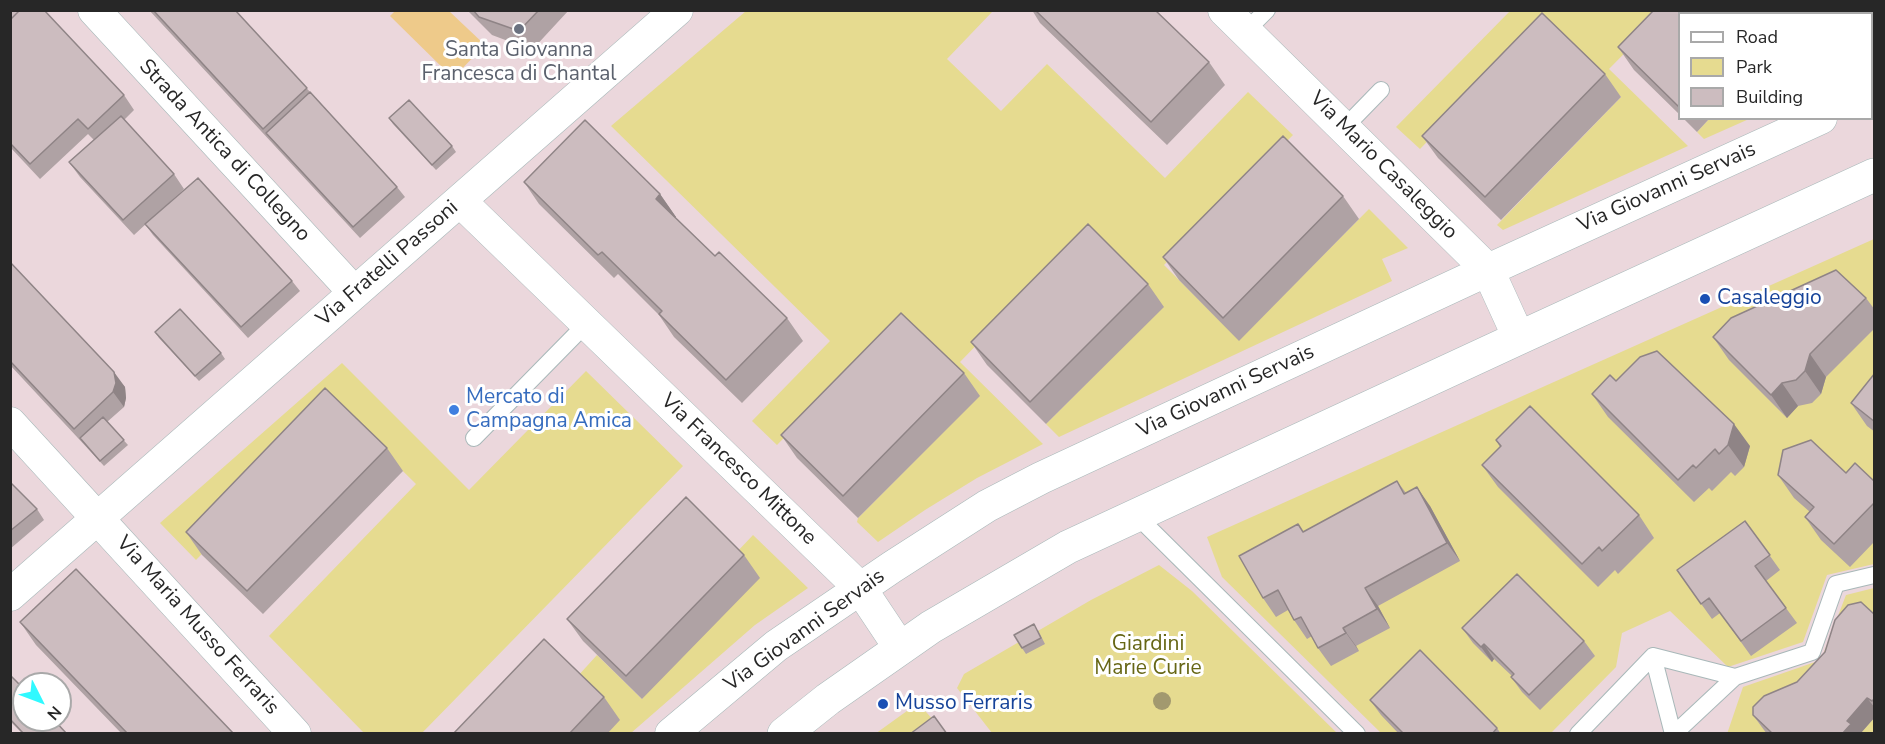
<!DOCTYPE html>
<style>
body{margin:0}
#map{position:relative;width:1885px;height:744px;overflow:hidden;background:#ebd7dc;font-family:"Nunito Sans",sans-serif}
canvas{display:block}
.frame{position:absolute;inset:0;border:12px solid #272727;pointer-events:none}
.legend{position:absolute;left:1678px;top:12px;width:195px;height:108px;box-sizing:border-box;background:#fff;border:2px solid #a9a9a9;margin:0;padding:8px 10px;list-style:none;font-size:18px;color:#272727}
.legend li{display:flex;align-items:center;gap:12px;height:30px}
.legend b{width:30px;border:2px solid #a9a9a9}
.north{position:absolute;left:12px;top:672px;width:60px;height:60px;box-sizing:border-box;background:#fff;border:2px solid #a9a9a9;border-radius:50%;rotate:132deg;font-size:16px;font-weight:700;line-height:24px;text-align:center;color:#272727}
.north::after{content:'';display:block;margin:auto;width:21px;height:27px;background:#30f9ff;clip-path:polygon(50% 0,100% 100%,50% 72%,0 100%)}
</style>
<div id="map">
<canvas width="1885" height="744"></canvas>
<div class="frame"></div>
<ul class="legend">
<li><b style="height:8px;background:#fff"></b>Road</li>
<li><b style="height:16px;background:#e6db90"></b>Park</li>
<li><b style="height:16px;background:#ccbcbf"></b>Building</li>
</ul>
<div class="north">N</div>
</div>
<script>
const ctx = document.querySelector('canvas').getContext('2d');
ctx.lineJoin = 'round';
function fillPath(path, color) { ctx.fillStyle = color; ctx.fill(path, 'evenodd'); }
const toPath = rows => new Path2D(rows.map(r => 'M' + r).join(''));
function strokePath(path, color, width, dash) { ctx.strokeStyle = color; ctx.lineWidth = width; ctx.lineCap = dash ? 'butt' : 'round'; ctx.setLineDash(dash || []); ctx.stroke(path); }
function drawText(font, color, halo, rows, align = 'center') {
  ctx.font = font + ' "Nunito Sans",sans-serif'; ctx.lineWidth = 6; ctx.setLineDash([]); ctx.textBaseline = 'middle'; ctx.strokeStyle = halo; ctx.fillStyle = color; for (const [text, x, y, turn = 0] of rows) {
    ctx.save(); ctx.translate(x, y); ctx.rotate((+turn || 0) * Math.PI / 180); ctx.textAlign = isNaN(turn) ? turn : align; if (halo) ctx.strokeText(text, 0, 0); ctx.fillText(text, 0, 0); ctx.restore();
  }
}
const green = toPath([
 [746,11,991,11,992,12,947,59,1001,111,1047,64,1165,178,1248,92,1293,135,1164,265,1239,340,1369,209,1408,248,1382,259,1392,281,1059,437,1046,424,1163,307,1087,231,960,362,1043,444,977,478,925,510,878,542,857,522,858,518,979,396,899,320,777,445,752,421,830,341,611,126],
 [1510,11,1666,11,1609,69,1688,146,1503,230,1497,225,1621,97,1543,22,1420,149,1396,127],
 [1710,118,1749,118,1749,119,1704,139,1697,132],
 [1874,239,1874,564,1827,575,1803,642,1728,667,1670,611,1622,633,1616,667,1551,733,1381,733,1222,577,1207,537],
 [342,363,469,490,586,371,683,466,422,733,364,733,269,636,416,484,342,411,196,560,160,523],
 [753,535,808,588,755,625,631,733,607,733,577,677,597,655,642,699,735,554],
 [1159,565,1192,591,1337,733,992,733,957,688,964,674,1091,600],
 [1874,588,1874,733,1727,734,1743,687,1821,660,1846,595],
 [918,703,945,733,875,734]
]);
const pitch = toPath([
 [395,11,449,11,485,45,453,78,390,16]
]);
const service = toPath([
 [1245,32,1267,10],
 [1344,128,1381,90],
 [474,438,586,324],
 [1136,515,1357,734],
 [1653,656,1673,734],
 [1735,677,1812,652,1836,584,1874,575],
 [1578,734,1653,656,1735,677,1674,734]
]);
const minor = toPath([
 [94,10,354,292],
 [1224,10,1488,270,1519,338],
 [1872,96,1874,94],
 [460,201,860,588,900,648],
 [10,423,295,734],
 [10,595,677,10],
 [671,734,776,646,892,567,987,506,1041,478,1488,270,1821,118]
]);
const tertiary = toPath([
 [784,734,828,699,931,627,1068,547,1519,338,1874,175]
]);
const trees = [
 [1162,701]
];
const wall = toPath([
 [10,10,124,95,134,110,124,120,174,174,184,189,134,235,80,177,69,162,94,140,88,134,40,179,10,147],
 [149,10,235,10,397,187,405,197,360,238],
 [467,10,569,10,532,50,492,35],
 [1032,10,1155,10,1209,62,1225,85,1167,145,1040,23],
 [1654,10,1815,10,1813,14,1680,14,1680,115,1634,70,1618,47],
 [1859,10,1875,10,1875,26,1872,23,1872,14,1862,14],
 [1605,74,1621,97,1501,220,1438,158,1422,136],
 [389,118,452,146,456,152,436,170,393,124],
 [1683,118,1710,118,1697,132],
 [524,182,660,194,676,217,675,218,715,256,787,318,803,341,742,403,674,337,659,315,618,274,614,278,539,204],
 [1343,196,1359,219,1239,341,1179,280,1163,257],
 [145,224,292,281,300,291,248,338,153,235],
 [10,262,125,387,126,398,124,407,107,422,128,445,104,466,10,365],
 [1148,284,1164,307,1046,424,987,365,971,342],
 [1866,298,1875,310,1875,328,1826,377,1821,394,1812,403,1798,406,1787,418,1729,360,1713,337],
 [155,332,221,353,225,359,199,381,159,338],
 [964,373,980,396,858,518,797,458,781,435],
 [1875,373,1875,432,1867,426,1851,403],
 [1616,381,1750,446,1744,467,1735,476,1731,472,1712,491,1709,488,1694,502,1608,417,1592,394],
 [1496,440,1639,515,1654,538,1618,574,1615,570,1598,587,1498,487,1482,465,1500,447],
 [387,448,403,471,263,614,202,555,186,532],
 [1846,473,1875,482,1875,541,1850,567,1821,540,1805,517,1810,512,1794,498,1778,475],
 [1397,481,1406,493,1430,506,1460,561,1378,606,1390,628,1356,646,1359,651,1331,666,1318,648,1312,636,1307,639,1294,620,1288,610,1276,617,1263,598,1303,532],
 [10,482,37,509,44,520,10,549],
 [1745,521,1780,570,1766,581,1797,623,1751,656,1720,613,1712,619,1677,570],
 [744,555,760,578,642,699,583,641,567,619],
 [1875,615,1875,717,1860,734,1767,734,1764,730,1753,715,1797,682],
 [20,622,234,734,122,734,36,645],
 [1462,628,1584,641,1595,656,1540,710,1522,692,1511,677,1512,676,1494,659,1492,662,1473,643],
 [1038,630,1045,644,1026,654,1022,648],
 [10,675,67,734,23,734,10,721],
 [604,697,620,720,607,734,453,734],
 [1370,700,1497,728,1501,734,1399,734,1381,715]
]);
const shadedWall = toPath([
 [660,194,676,217,672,221,656,199],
 [1810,354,1826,377,1821,394,1805,371],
 [114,372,125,387,126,398,124,407,113,392],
 [1782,383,1798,406,1787,418,1771,395],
 [1734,424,1750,446,1744,467,1728,445],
 [1417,487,1430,506,1460,561,1447,543],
 [1365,588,1378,606,1390,628,1377,609],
 [1343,628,1356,646,1359,651,1346,633],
 [1484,644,1494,659,1492,662,1481,647],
 [1867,698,1875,708,1875,717,1860,734,1842,734,1847,721]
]);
const building = toPath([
 [10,10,20,10,10,20,10,10],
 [20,10,44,10,124,95,88,129,78,119,30,164,10,143,10,20,20,10],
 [153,10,235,10,307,88,263,129,153,10],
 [473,10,539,10,519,31,479,17,473,10],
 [1035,10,1155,10,1209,62,1151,122,1035,10],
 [1654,10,1777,10,1774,14,1680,14,1680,108,1618,47,1654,10],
 [1866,10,1875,10,1875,18,1872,15,1872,14,1869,14,1866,10],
 [1542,13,1605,74,1485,197,1422,136,1542,13],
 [310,92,397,187,353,227,266,133,310,92],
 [409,100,452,146,432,165,389,118,409,100],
 [121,116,174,174,123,220,69,162,121,116],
 [585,120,660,194,656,199,715,256,719,252,787,318,726,380,659,314,662,311,602,252,598,255,524,182,585,120],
 [1283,136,1343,196,1223,318,1163,257,1283,136],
 [198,178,292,281,241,327,145,224,198,178],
 [1088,224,1148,284,1030,402,971,342,1088,224],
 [10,262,114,372,116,383,113,392,74,429,10,361,10,262],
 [1836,270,1866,298,1810,354,1805,371,1796,380,1782,383,1771,395,1713,337,1731,318,1836,270],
 [180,309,221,353,195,376,155,332,180,309],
 [901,313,964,373,843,496,781,435,901,313],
 [1657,351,1734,424,1728,445,1719,454,1715,449,1696,468,1693,465,1678,480,1592,394,1610,375,1616,381,1640,357,1657,351],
 [1875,373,1875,422,1851,403,1875,373],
 [325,388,387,448,247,591,186,532,325,388],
 [1530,406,1639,515,1602,551,1599,547,1582,564,1482,465,1501,446,1496,440,1530,406],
 [103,417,124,440,100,461,80,438,103,417],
 [1811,440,1846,473,1855,463,1875,482,1875,502,1834,544,1805,517,1814,507,1778,475,1783,450,1811,440],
 [1397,481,1404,494,1417,487,1447,543,1365,588,1377,609,1343,628,1346,633,1318,648,1301,617,1294,620,1278,590,1263,598,1239,556,1298,524,1303,532,1397,481],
 [10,482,37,509,10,531,10,482],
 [686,497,744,555,626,676,567,619,686,497],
 [1745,521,1770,555,1755,566,1786,608,1741,641,1709,598,1701,604,1677,570,1745,521],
 [76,569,234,734,128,734,20,622,76,569],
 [1517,574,1584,641,1529,695,1511,677,1514,674,1484,644,1481,647,1462,628,1517,574],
 [1861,602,1875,615,1875,698,1872,701,1867,698,1847,721,1851,724,1842,734,1773,734,1753,715,1753,707,1764,696,1797,682,1825,652,1835,620,1848,605,1861,602],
 [1034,624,1041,638,1022,648,1014,635,1034,624],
 [544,639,604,697,569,734,453,734,544,639],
 [1420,650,1497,728,1492,734,1404,734,1370,700,1420,650],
 [10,675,24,689,24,720,54,720,67,734,24,734,10,719,10,675],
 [934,716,947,734,910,734,934,716]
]);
const markers = [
 [519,29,6,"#6b7280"],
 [1705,299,6,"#1a4fb4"],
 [454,410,6,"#3f7fe0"],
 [883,704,6,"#1a4fb4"]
];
const worshipNames = [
 ["Santa Giovanna",519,51],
 ["Francesca di Chantal",519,75]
];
const streetNames = [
 ["Strada Antica di Collegno",224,151,47],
 ["Via Mario Casaleggio",1383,166,45],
 ["Via Giovanni Servais",1667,188,-24],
 ["Via Fratelli Passoni",388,264,-41],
 ["Via Giovanni Servais",1226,392,-25],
 ["Via Francesco Mittone",738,470,44],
 ["Via Maria Musso Ferraris",197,626,48],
 ["Via Giovanni Servais",805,631,-36]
];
const transitNames = [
 ["Casaleggio",1717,299],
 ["Musso Ferraris",895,704]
];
const shopNames = [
 ["Mercato di",466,398],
 ["Campagna Amica",466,422]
];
const parkNames = [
 ["Giardini",1148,645],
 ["Marie Curie",1148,669]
];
fillPath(green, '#e6db90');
fillPath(pitch, '#eeca8a');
strokePath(service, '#a8b8b9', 18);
strokePath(minor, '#a8b8b9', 33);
strokePath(tertiary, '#a8b8b9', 34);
strokePath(service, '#fff', 16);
strokePath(minor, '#fff', 32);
strokePath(tertiary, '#fff', 33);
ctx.fillStyle = '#a2996f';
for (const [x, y] of trees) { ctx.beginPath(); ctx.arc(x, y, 9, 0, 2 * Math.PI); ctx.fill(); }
fillPath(wall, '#afa2a4');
fillPath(shadedWall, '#8f8486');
fillPath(building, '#ccbcbf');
strokePath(building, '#8f8486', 1.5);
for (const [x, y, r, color] of markers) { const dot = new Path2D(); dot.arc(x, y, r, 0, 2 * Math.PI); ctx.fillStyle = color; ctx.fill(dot); strokePath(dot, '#fff', 2); }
drawText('21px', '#5b616d', '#fff', worshipNames);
drawText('21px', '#272727', '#fff', streetNames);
drawText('21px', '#164399', '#fff', transitNames, 'left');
drawText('21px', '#366cbe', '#fff', shopNames, 'left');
drawText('21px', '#666615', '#fff', parkNames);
</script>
